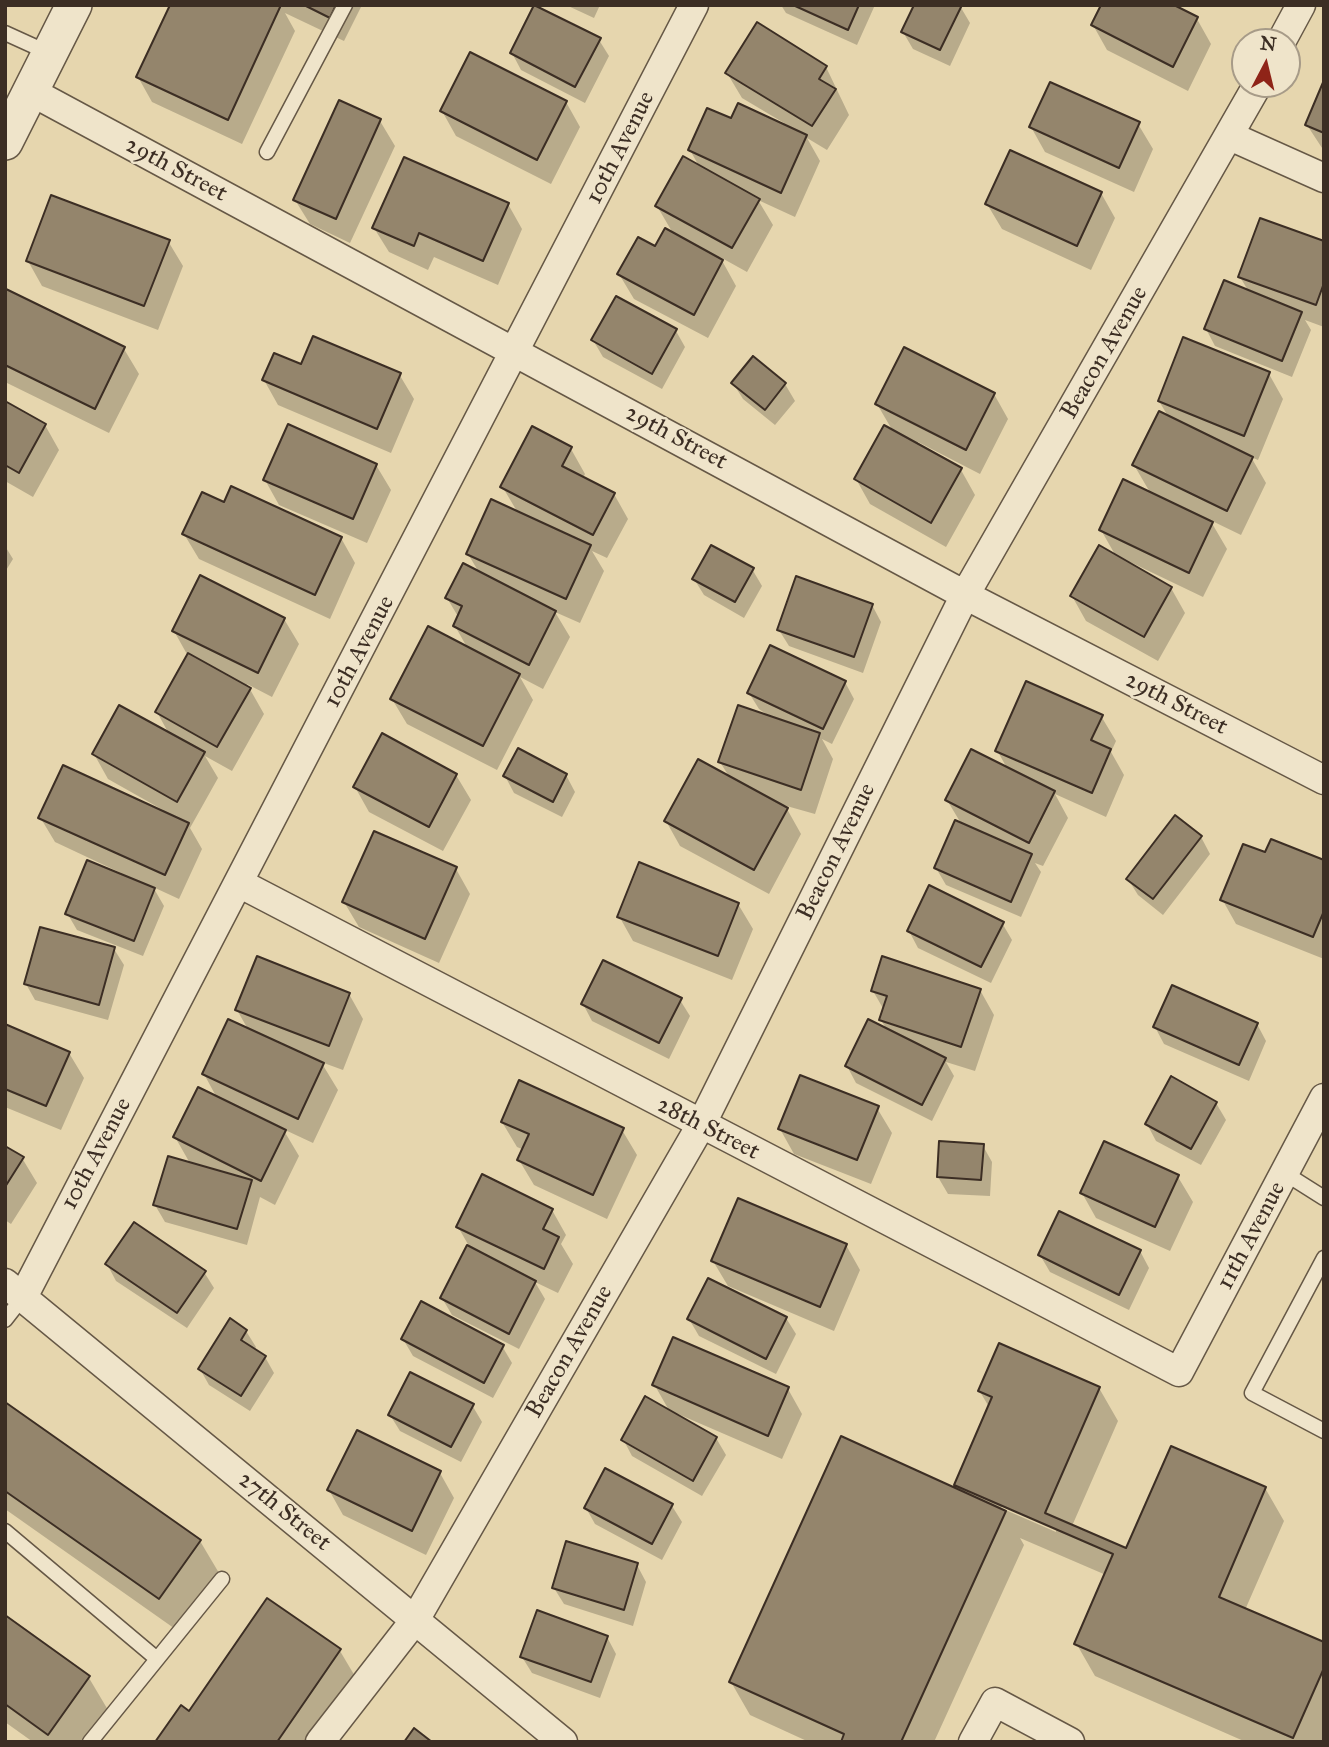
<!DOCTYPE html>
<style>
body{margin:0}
#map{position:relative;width:1329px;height:1747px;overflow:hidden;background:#e6d6ae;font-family:"IM FELL Great Primer",serif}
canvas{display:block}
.frame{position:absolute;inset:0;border:7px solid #3c2e24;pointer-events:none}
.north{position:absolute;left:1231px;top:28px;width:70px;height:70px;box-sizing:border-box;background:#efe4ca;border:2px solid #a79b88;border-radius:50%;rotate:7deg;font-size:19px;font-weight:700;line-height:28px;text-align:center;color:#3c2e24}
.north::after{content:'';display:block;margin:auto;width:24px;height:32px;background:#8f2418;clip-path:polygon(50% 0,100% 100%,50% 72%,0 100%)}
</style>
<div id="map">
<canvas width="1329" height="1747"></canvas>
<div class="frame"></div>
<div class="north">N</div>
</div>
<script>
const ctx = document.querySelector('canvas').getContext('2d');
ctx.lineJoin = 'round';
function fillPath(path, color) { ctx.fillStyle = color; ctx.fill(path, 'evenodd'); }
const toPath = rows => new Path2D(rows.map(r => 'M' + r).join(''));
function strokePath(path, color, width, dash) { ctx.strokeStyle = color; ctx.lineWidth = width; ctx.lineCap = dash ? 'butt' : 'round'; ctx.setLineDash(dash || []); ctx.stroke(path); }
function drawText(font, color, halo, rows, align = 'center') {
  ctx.font = font + ' "IM FELL Great Primer",serif'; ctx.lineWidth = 5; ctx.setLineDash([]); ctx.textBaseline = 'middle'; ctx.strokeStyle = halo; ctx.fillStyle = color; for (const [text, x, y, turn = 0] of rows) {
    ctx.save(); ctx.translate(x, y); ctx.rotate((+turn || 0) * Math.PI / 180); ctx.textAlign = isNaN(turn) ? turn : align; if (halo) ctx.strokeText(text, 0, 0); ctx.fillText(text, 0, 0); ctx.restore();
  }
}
const shadow = toPath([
 [172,5,362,5,344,41,285,13,295,31,242,144,152,102,138,77],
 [566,5,600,5,594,18],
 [781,5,875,5,857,45,786,13],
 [960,6,970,23,950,66,913,49,903,32],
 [1197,19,1211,44,1188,91,1107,50,1093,25],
 [599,40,609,56,585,103,521,70,512,53],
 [826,67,849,115,827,150,807,138,820,161,795,217,758,200,773,225,747,272,720,257,736,286,708,338,634,299,619,274,674,235,657,206,700,168,690,150,732,120,784,123,742,98,727,73],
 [1324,84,1324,151,1307,125],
 [566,102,580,127,551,184,456,136,442,111],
 [380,121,395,146,350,243,310,224,295,200],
 [1138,124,1153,149,1134,192,1045,152,1031,127],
 [1101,193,1115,218,1091,270,1002,229,987,204],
 [508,204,522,229,498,285,434,257,428,270,389,252,374,228],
 [168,241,183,266,158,330,42,286,28,261],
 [1324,243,1324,327,1305,320,1311,330,1292,377,1215,346,1206,329,1249,292,1240,277],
 [7,291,124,349,139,374,109,433,5,382],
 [676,331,685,347,662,389,603,357,593,340],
 [302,366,399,374,414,399,391,453,278,405,264,380],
 [1269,374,1283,399,1258,460,1251,457,1266,483,1241,535,1210,520,1227,549,1203,597,1130,562,1129,564,1171,588,1185,613,1158,661,1086,621,1072,596,1117,558,1101,530,1151,494,1134,465,1169,418,1159,401],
 [733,383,785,384,795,401,775,425,743,399],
 [994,394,1008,419,980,474,918,442,917,445,961,470,975,495,946,547,870,504,856,479,894,433,877,404],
 [5,403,45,425,59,450,33,497,5,481],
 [571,449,585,474,583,478,614,494,628,519,607,558,592,551,604,571,580,623,555,612,570,637,543,689,520,677,533,700,497,770,407,724,392,699,468,649,455,626,459,618,447,598,480,574,468,554,518,513,502,486],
 [376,465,391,490,367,543,279,505,265,480],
 [225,504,341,538,355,563,330,619,199,559,184,534],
 [5,546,13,559,5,572],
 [752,569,762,586,744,618,704,595,694,579],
 [872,605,881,622,863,673,789,646,779,630],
 [284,619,299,644,272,697,247,684,264,714,232,771,205,756,218,778,190,828,202,849,179,899,153,887,164,906,143,956,77,930,67,913,121,873,55,842,40,817,162,812,163,810,108,779,94,754,169,734,157,712,188,656,174,631],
 [845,682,854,699,832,744,822,739,833,759,815,814,776,803,787,809,801,834,769,894,680,846,666,821,730,778,720,762,773,719,759,709,749,693],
 [1101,716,1116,741,1111,752,1124,775,1106,817,1055,794,1068,818,1043,866,1035,863,1041,872,1021,917,946,885,936,868,962,825,947,800,1008,770,997,750],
 [456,775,471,800,443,851,369,812,355,787],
 [566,775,575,792,562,817,514,793,505,776],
 [1201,837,1210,854,1163,915,1138,895,1128,879],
 [1266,854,1324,862,1324,959,1236,924,1222,899],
 [456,869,470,894,439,963,359,927,344,902],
 [738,904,753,929,732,980,633,941,619,916],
 [1002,923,1012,940,991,983,918,948,909,931],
 [114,949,124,965,108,1020,35,1000,26,984],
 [980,990,994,1015,975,1071,946,1062,954,1076,932,1121,856,1083,847,1066,887,1030,881,1020,884,1010,873,991],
 [349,994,363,1019,343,1070,321,1062,338,1090,313,1143,283,1129,299,1156,275,1205,260,1197,247,1245,165,1222,155,1205,191,1165,175,1137,217,1098,204,1074,249,1031,237,1010],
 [680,1000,690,1016,669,1059,592,1021,583,1004],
 [1257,1024,1266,1041,1249,1081,1164,1044,1155,1027],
 [5,1026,69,1053,84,1078,61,1130,5,1107],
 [1216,1103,1226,1120,1201,1165,1156,1141,1147,1124],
 [877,1108,892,1133,871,1184,794,1154,780,1129],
 [502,1122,622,1130,637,1155,607,1219,534,1185,519,1160,524,1150,517,1147],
 [1105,1143,1178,1177,1193,1202,1170,1251,1096,1218,1082,1193],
 [983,1146,992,1162,990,1196,948,1194,938,1177],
 [5,1148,22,1158,37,1183,11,1224,5,1220],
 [552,1210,566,1235,561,1244,573,1264,558,1293,535,1282,545,1299,519,1349,452,1315,442,1298,469,1246,458,1227],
 [846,1245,860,1270,834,1331,728,1286,713,1261],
 [1140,1251,1149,1268,1129,1310,1050,1272,1040,1255],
 [107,1264,204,1272,214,1288,187,1328,116,1281],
 [786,1318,796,1334,776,1374,699,1336,689,1319],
 [246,1331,256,1347,254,1350,265,1357,274,1373,250,1411,209,1385,200,1369],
 [403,1339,502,1346,512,1363,493,1398,413,1356],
 [654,1384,788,1389,802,1414,782,1459,678,1414,677,1416,716,1438,726,1455,702,1496,632,1456,623,1439,670,1412],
 [1099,1388,1118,1421,1072,1526,1127,1550,1265,1488,1284,1521,1245,1610,1324,1644,1324,1742,1246,1742,1095,1676,1076,1643,1106,1575,1020,1538,1024,1545,934,1742,809,1742,750,1715,731,1682,959,1491,956,1485,989,1407,979,1390],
 [1003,1505,1056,1528,1056,1532,1001,1508],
 [5,1404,200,1541,219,1573,178,1631,5,1509],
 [472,1405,482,1422,461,1462,400,1431,390,1415],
 [440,1473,454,1498,426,1555,343,1515,329,1490],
 [672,1506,682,1522,662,1560,595,1524,586,1508],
 [637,1565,646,1582,633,1626,564,1604,554,1588],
 [5,1617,89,1678,108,1710,85,1742,33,1742,5,1722],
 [607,1637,616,1654,600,1698,532,1673,522,1657],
 [340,1651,359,1683,318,1742,157,1742]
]);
const building = toPath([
 [170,5,281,5,228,120,136,77,170,5],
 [304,5,336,5,330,18,304,5],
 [534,5,601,38,575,87,510,53,534,5],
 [793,5,859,5,848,30,793,5],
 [914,5,962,5,940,50,901,32,914,5],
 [1101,5,1174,5,1198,17,1173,67,1091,25,1101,5],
 [757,22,827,66,819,79,836,89,812,126,725,73,757,22],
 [470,52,567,101,537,160,440,111,470,52],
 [1324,80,1324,133,1305,125,1324,80],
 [1050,82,1140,122,1119,168,1029,127,1050,82],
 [339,100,381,119,336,219,293,200,339,100],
 [738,103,807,135,781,193,688,150,707,108,731,118,738,103],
 [1010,150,1102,192,1077,246,985,204,1010,150],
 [683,156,760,199,732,248,655,206,683,156],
 [404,157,509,203,483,261,419,233,414,246,372,228,404,157],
 [51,195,170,240,144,306,26,261,51,195],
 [1260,218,1324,241,1324,283,1316,305,1238,277,1260,218],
 [665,228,723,260,694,315,617,274,638,237,655,246,665,228],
 [1224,280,1302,312,1282,361,1204,329,1224,280],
 [6,289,125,347,95,409,5,365,6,289],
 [616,296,677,329,652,374,591,340,616,296],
 [313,336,401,373,377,429,262,380,274,353,301,364,313,336],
 [1183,337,1270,372,1244,436,1158,401,1183,337],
 [904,347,995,393,966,450,875,404,904,347],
 [753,356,786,383,765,410,731,383,753,356],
 [5,401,46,424,19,473,5,465,5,401],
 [1159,411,1253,457,1227,511,1132,465,1159,411],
 [288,424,377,464,353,519,263,480,288,424],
 [884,425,962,468,931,523,854,479,884,425],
 [532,426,572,447,562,466,615,493,593,535,500,487,532,426],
 [1123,479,1213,522,1189,573,1099,530,1123,479],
 [231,486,342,537,315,595,182,534,202,492,224,502,231,486],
 [491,499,591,545,566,599,466,554,491,499],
 [711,545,754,568,735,602,692,579,711,545],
 [1099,545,1172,587,1144,637,1070,596,1099,545],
 [463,563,556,611,529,665,453,626,462,606,445,598,463,563],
 [200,575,285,618,258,673,172,631,200,575],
 [796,576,873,604,854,657,777,630,796,576],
 [428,626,520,674,483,746,390,699,428,626],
 [770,645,846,681,823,729,747,693,770,645],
 [188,653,251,688,217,747,155,712,188,653],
 [1026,681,1103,715,1091,740,1111,749,1092,793,995,751,1026,681],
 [119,705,205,752,177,802,92,754,119,705],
 [738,705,820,733,801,790,718,762,738,705],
 [382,733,457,774,429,827,353,787,382,733],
 [518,748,567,774,553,802,503,776,518,748],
 [971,749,1055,791,1029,843,945,800,971,749],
 [698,759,788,808,754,870,664,821,698,759],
 [63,765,189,823,165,875,38,818,63,765],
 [1175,815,1202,836,1153,899,1126,879,1175,815],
 [955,820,1032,854,1011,902,934,868,955,820],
 [374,831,457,867,425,939,342,902,374,831],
 [1271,839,1324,860,1324,911,1313,937,1220,900,1243,844,1265,852,1271,839],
 [87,860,155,888,134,941,65,914,87,860],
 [639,862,739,903,718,956,617,917,639,862],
 [929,885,1004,922,981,967,907,931,929,885],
 [40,927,115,947,99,1005,24,984,40,927],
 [257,956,350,993,329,1046,235,1010,257,956],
 [882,956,981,989,961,1047,879,1020,887,996,871,991,882,956],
 [603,960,682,998,659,1043,581,1004,603,960],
 [1172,985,1258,1023,1239,1065,1153,1027,1172,985],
 [228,1019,324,1063,298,1119,202,1074,228,1019],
 [868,1019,946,1058,922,1105,845,1066,868,1019],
 [5,1024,70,1052,46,1106,5,1089,5,1024],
 [800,1075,879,1106,857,1160,778,1129,800,1075],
 [1171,1076,1217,1102,1191,1149,1145,1124,1171,1076],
 [519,1080,624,1128,593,1195,517,1160,529,1134,501,1122,519,1080],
 [198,1087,286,1130,261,1181,173,1137,198,1087],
 [939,1141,984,1144,981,1180,937,1177,939,1141],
 [1104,1141,1179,1175,1155,1227,1080,1193,1104,1141],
 [5,1146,24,1157,5,1187,5,1146],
 [168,1156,252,1180,237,1229,153,1205,168,1156],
 [482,1174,553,1209,543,1229,559,1237,544,1269,456,1227,482,1174],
 [738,1198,847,1244,820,1307,711,1261,738,1198],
 [1059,1211,1141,1250,1119,1295,1038,1255,1059,1211],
 [134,1222,206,1271,177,1313,105,1264,134,1222],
 [467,1245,536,1281,509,1334,440,1298,467,1245],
 [708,1278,787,1317,766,1359,687,1319,708,1278],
 [421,1301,504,1345,484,1383,401,1339,421,1301],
 [230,1318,247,1330,241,1340,266,1356,241,1396,198,1369,230,1318],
 [673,1337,789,1387,768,1436,652,1385,673,1337],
 [999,1343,1100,1387,1045,1513,1126,1548,1171,1446,1266,1487,1219,1597,1324,1642,1324,1668,1293,1738,1074,1644,1113,1554,954,1485,992,1397,978,1391,999,1343],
 [410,1372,474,1404,451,1447,388,1415,410,1372],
 [645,1396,717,1437,693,1481,621,1440,645,1396],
 [5,1402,201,1540,159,1599,5,1491,5,1402],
 [357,1430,441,1471,412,1531,327,1490,357,1430],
 [841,1436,1006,1511,901,1742,841,1742,844,1734,729,1682,841,1436],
 [605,1468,673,1504,652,1544,584,1508,605,1468],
 [566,1541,638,1563,624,1610,552,1588,566,1541],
 [267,1598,341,1649,277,1742,155,1742,181,1705,189,1711,267,1598],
 [537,1610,608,1636,591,1682,520,1657,537,1610],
 [5,1615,90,1676,48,1735,5,1704,5,1615],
 [414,1728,432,1742,404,1742,414,1728]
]);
const service = toPath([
 [5,33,49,53],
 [267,152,345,5],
 [1286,1174,1324,1198],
 [1324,1258,1252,1393,1324,1431],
 [5,1320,23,1297],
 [5,1531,157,1659],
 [90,1742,222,1579]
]);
const minor = toPath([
 [1281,42,1301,5],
 [30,91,965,595,1324,780],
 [1230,136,1324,178],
 [239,883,1179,1372,1324,1098],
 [5,1283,563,1742],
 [23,1297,694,5],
 [320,1742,415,1620,701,1125,965,595,1258,84],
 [973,1742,995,1702,1070,1742]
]);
const tertiary = toPath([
 [5,142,74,5]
]);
const streetNames = [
 ["10th Avenue",621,148,-63],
 ["29th Street",176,170,28],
 ["Beacon Avenue",1105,353,-60],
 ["29th Street",676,438,28],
 ["10th Avenue",360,652,-62],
 ["29th Street",1176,704,27],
 ["Beacon Avenue",837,852,-64],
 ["28th Street",708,1129,27],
 ["10th Avenue",97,1154,-62],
 ["11th Avenue",1252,1236,-62],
 ["Beacon Avenue",570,1352,-60],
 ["27th Street",284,1512,39]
];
fillPath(shadow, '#0003');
fillPath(building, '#94856c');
strokePath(building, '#3c2e24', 2);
strokePath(service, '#665846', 17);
strokePath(minor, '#665846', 31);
strokePath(tertiary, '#665846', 38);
strokePath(service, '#efe4ca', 14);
strokePath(minor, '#efe4ca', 28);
strokePath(tertiary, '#efe4ca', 35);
drawText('24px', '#3c2e24', '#efe4ca', streetNames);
</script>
